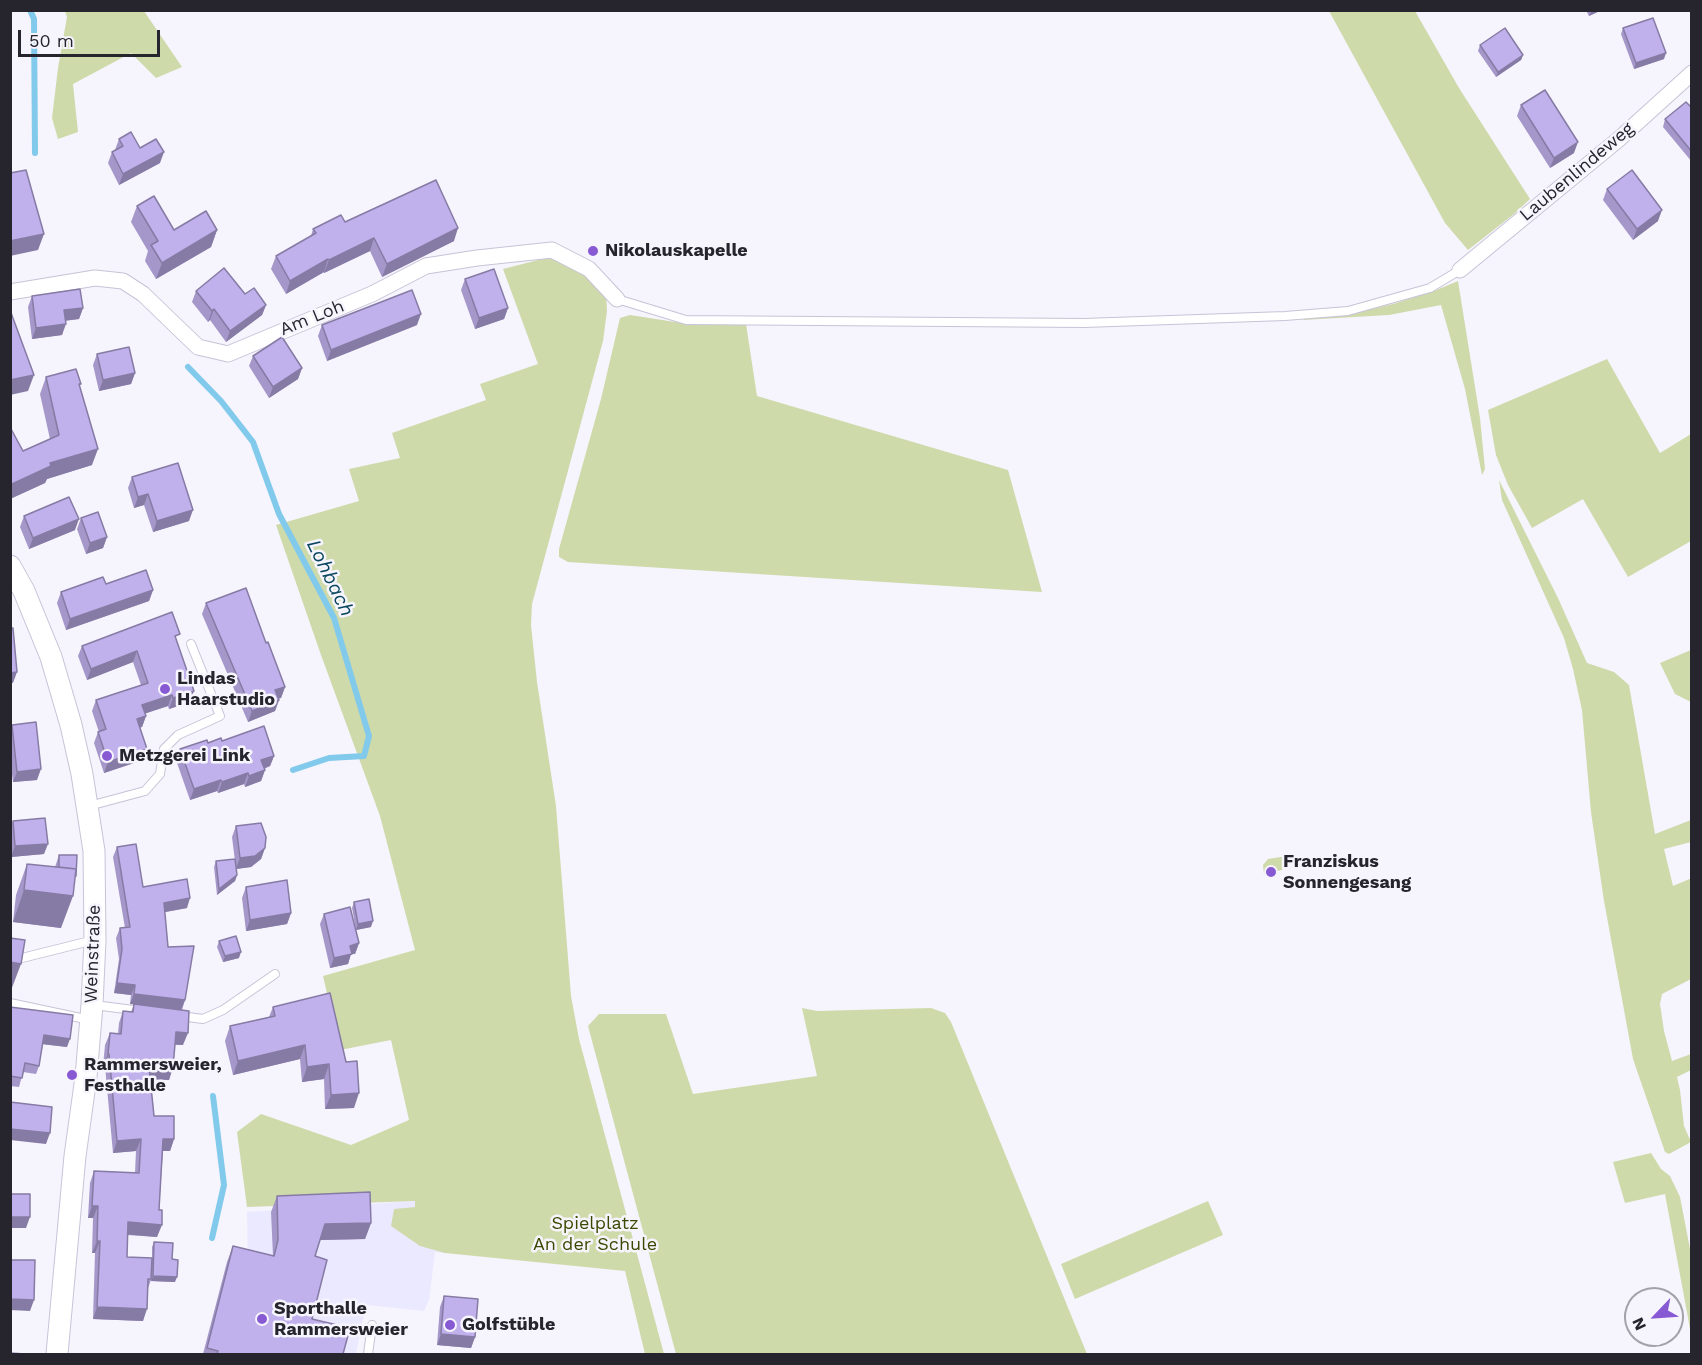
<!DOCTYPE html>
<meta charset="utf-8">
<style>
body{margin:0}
#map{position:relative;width:1702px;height:1365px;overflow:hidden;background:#f6f4fd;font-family:"Work Sans",sans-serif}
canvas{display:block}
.frame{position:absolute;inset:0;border:12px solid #26242c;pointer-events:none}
.north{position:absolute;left:1624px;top:1287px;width:60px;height:60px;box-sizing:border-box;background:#f6f4fd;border:2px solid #a3a1a9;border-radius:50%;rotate:245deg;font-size:16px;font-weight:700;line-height:24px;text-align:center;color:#26242c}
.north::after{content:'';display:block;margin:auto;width:21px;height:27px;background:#875ad4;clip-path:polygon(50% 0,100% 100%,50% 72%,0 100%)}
.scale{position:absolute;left:18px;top:30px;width:142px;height:27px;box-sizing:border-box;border:3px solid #26242c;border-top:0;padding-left:8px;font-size:18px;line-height:21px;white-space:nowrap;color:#26242c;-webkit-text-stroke:4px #f6f4fd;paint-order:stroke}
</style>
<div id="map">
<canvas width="1702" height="1365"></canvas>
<div class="frame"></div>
<div class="north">N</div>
<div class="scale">50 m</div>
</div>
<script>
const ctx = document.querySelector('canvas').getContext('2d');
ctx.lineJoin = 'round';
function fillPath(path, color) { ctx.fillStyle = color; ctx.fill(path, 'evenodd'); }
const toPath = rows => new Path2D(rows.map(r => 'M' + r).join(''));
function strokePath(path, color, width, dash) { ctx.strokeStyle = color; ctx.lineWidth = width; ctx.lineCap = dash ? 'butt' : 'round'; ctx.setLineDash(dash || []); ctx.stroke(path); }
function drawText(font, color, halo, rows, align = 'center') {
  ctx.font = font + ' "Work Sans",sans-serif'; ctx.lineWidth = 5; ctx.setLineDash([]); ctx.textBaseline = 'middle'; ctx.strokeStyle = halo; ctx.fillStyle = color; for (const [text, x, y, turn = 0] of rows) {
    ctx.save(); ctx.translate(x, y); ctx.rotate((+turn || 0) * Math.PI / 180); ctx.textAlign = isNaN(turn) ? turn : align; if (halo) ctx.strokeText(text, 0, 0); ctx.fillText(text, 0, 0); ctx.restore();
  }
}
const education = toPath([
 [415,1201,445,1253,435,1252,429,1300,424,1311,366,1305,356,1354,282,1354,248,1267,247,1212]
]);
const green = toPath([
 [65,11,144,11,182,67,156,78,131,53,73,84,78,132,58,139,52,118,58,68,67,17],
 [1329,11,1415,11,1459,88,1530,199,1514,214,1468,250,1445,223],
 [546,258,563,260,586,272,606,291,607,311,603,341,532,604,531,625,537,682,556,806,571,996,579,1039,664,1354,645,1354,625,1271,445,1253,420,1246,391,1226,394,1209,415,1207,415,1201,247,1207,237,1132,261,1114,351,1145,409,1120,391,1040,340,1050,323,976,415,950,380,816,321,655,276,525,359,501,349,469,400,458,392,433,486,400,480,384,538,364,503,269],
 [1458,281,1480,418,1485,469,1482,475,1465,389,1441,305,1389,315,1303,320,1304,318,1353,313,1393,304,1434,291],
 [630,315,688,324,746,324,757,396,1008,470,1042,592,568,562,559,557,559,549,601,399,620,318],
 [1607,359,1660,453,1691,434,1692,506,1690,507,1691,541,1628,577,1583,499,1532,528,1508,485,1496,455,1488,410],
 [1499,480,1558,598,1587,663,1614,672,1629,685,1655,834,1691,820,1691,842,1664,849,1673,886,1692,878,1691,979,1662,994,1660,1004,1664,1031,1672,1061,1691,1054,1691,1070,1677,1077,1680,1090,1684,1126,1691,1142,1669,1154,1665,1152,1633,1059,1604,901,1591,812,1582,710,1573,669,1564,638,1502,500],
 [1691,650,1691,702,1675,694,1660,663],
 [1293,855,1287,859,1282,870,1264,874,1263,865,1268,859],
 [802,1008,817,1011,931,1008,945,1013,951,1022,1087,1354,676,1354,588,1026,599,1014,666,1014,693,1094,817,1076],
 [1651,1153,1661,1169,1670,1176,1680,1197,1691,1254,1691,1334,1665,1194,1625,1203,1613,1162],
 [1208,1201,1223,1235,1075,1299,1061,1264]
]);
const stream = toPath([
 [30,10,34,19,35,153],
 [188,367,221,401,253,442,279,514,334,618,369,736,364,756,329,758,293,770],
 [212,1238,224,1185,213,1096]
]);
const lane = toPath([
 [617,299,686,320,1084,323,1285,316,1348,311,1430,288,1460,270],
 [89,806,145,791,160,774,164,749,178,735,220,716,191,644],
 [10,961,94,940],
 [10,1003,90,1020],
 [94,1005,141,1011],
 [180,1016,203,1019,223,1010,275,974],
 [368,1354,372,1325]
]);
const street = toPath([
 [1460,270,1619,139,1692,73],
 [10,292,95,278,123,281,143,294,198,347,228,354,372,294,426,266,477,258,552,250,589,269,617,299]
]);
const secondary = toPath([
 [10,566,24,591,51,657,71,725,82,774,94,851,95,940,92,1005,86,1077,75,1156,57,1354]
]);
const wall = toPath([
 [1586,10,1602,10,1589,16],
 [1623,28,1664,59,1634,69,1621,34],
 [1480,45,1523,55,1521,60,1496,77,1478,51],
 [1521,105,1574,153,1550,168,1517,116],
 [1692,108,1692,162,1663,127,1665,119],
 [119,139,140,148,160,163,119,185,108,163,112,152,115,150],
 [1607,189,1658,221,1633,240,1603,200],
 [137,206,174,230,217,230,211,247,156,279,145,261,148,251,131,222],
 [345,222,454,241,382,277,370,251,324,273,324,272,286,294,271,269,276,256,311,236,313,229],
 [465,279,508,308,504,319,475,329,461,290],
 [196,291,245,294,266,305,262,315,226,342,210,320,208,322,192,302],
 [32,296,83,308,79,319,65,321,62,335,32,339,28,307],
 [322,325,417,325,327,361,318,336],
 [97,354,135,373,131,384,99,391,93,365],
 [253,356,302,368,298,379,269,398,249,366],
 [46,377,81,384,79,387,92,465,47,479,45,483,10,499,10,427,23,451,50,439,40,394],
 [132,477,189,521,153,532,144,505,134,508,128,488],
 [24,516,75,530,29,549,20,527],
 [81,518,107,537,103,548,86,554,77,529],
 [106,584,153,590,149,601,66,630,57,603,61,592],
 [206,603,266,643,285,687,281,698,278,698,279,700,275,711,248,722,202,614],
 [177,642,190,702,169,709,168,706,145,713,146,716,142,727,140,727,147,749,143,760,104,773,94,743,98,732,99,732,92,711,96,700,141,685,133,662,87,680,78,656,82,646],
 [12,725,37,780,13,782,10,758,10,729],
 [222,741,274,756,270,766,264,769,265,770,261,781,245,787,244,784,218,793,217,791,190,800,176,760,180,749],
 [13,821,44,854,11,857,10,828],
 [236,826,265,848,261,859,251,867,236,869,232,837],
 [117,847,143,887,187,908,165,912,168,947,185,1000,182,1010,183,1045,175,1045,169,1080,150,1079,154,1116,174,1139,170,1151,163,1151,157,1237,127,1235,127,1257,152,1260,152,1247,154,1242,172,1259,175,1282,151,1281,151,1280,148,1288,143,1321,93,1319,95,1253,92,1253,93,1218,88,1218,90,1183,94,1171,135,1173,136,1151,113,1153,105,1066,103,1066,105,1045,110,1033,118,1033,119,1023,123,1011,131,1012,134,1004,130,1004,131,995,114,993,119,959,116,938,120,928,125,928,113,857],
 [59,855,61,928,13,922,16,895,27,864,55,867],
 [216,861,237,875,235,881,217,895,214,867],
 [246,887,291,913,287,924,246,931,242,898],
 [354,902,371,927,356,930,352,908],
 [324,914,359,943,355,954,351,954,348,964,330,968,320,924],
 [219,941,239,958,223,962,217,947],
 [330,993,354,1108,325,1109,324,1079,302,1082,300,1059,233,1075,225,1041,230,1026,269,1017,273,1007],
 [10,1007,67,1047,43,1044,39,1066,36,1074,23,1072,19,1087,10,1086],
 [277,1196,371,1223,365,1239,320,1240,315,1256,312,1319,343,1354,203,1354,227,1262,233,1246,273,1256,271,1212],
 [444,1296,475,1337,471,1348,437,1345,440,1307]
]);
const shadedWall = toPath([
 [1592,10,1602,10,1589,16],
 [1666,53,1664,59,1634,69,1636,63],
 [1523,55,1521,60,1496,77,1498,72],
 [1578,142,1574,153,1550,168,1554,158],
 [164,152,160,163,119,185,123,174],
 [1662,210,1658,221,1633,240,1637,229],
 [458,228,454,241,382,277,387,264],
 [217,230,211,247,156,279,162,263],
 [44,234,38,250,10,256,10,241],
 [374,238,370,251,324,273,329,260],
 [328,259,324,272,286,294,290,281],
 [266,305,262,315,226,342,230,331],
 [83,308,79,319,60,321,64,310],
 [508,308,504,319,475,329,479,318],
 [214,309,210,320,208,322,212,311],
 [421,314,417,325,327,361,331,350],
 [66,324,62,335,32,339,36,328],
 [302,368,298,379,269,398,273,387],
 [135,373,131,384,99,391,103,380],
 [34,375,28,391,10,395,10,380],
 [98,449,92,465,47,479,45,483,10,499,10,489,12,484,50,463],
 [148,494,144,505,134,508,138,497],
 [193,510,189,521,153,532,157,521],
 [79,519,75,530,29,549,33,538],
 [107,537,103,548,86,554,90,543],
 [153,590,149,601,66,630,70,619],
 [137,651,133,662,87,680,91,669],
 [17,672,13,683,10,683,10,673],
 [285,687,281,698,271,701,275,690],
 [194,691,190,702,169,709,173,698],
 [172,695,168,706,138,716,142,705],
 [279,700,275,711,248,722,252,711],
 [146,716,142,727,133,730,137,719],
 [147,749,143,760,104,773,108,762],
 [274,756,270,766,257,771,261,760],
 [41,769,37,780,13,782,17,772],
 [265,770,261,781,245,787,249,776],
 [248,773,244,784,218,793,222,782],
 [221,780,217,791,190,800,194,789],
 [48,844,44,854,11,857,15,846],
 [265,848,261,859,251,867,236,869,240,858],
 [237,875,235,881,217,895,219,889],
 [24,890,73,896,61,928,13,922],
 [190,898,187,908,160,913,164,903],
 [291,913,287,924,246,931,250,920],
 [373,921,371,927,356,930,358,924],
 [359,943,355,954,351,954,348,964,330,968,334,958,350,946],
 [241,952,239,958,223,962,225,956],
 [10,962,21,964,10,993],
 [117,983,135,985,131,995,114,993],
 [134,994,185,1000,181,1010,130,1004],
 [176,1032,188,1033,183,1045,172,1044],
 [44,1035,70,1039,67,1047,41,1044],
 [305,1045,300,1059,233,1075,238,1061],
 [108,1054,109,1054,105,1066,103,1066],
 [329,1064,324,1079,302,1082,307,1067],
 [149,1067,173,1068,169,1080,145,1079],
 [359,1093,354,1108,325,1109,331,1095],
 [10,1129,50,1133,46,1144,10,1140],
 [141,1139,136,1151,113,1153,117,1141],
 [163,1139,174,1139,170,1151,159,1151],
 [92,1206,98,1206,93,1218,88,1218],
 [10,1217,30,1217,26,1228,10,1228],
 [128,1222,162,1225,157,1237,123,1234],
 [371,1223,365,1239,320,1240,325,1224],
 [97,1241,100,1241,95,1253,92,1253],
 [153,1276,177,1277,175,1282,151,1281],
 [10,1299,34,1300,30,1311,10,1310],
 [97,1307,147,1309,143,1321,93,1319],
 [441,1334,475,1337,471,1348,437,1345]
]);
const building = toPath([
 [1653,18,1666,53,1636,63,1623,28,1653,18],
 [1505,28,1523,55,1498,72,1480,45,1505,28],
 [1545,90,1578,142,1554,158,1521,105,1545,90],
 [1686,102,1692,108,1692,152,1665,119,1686,102],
 [131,132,140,148,156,139,164,152,123,174,112,152,123,146,119,139,131,132],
 [26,170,44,234,10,241,10,173,26,170],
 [1632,170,1662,210,1637,229,1607,189,1632,170],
 [436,180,458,228,387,264,374,238,329,260,328,259,290,281,276,256,316,233,313,229,341,215,345,222,436,180],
 [154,196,174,230,206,211,217,230,162,263,151,245,158,241,137,206,154,196],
 [224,268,245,294,254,288,266,305,230,331,214,309,212,311,196,291,224,268],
 [494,269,508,308,479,318,465,279,494,269],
 [80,289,83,308,64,310,66,324,36,328,32,296,80,289],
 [412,290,421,314,331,350,322,325,412,290],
 [10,310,34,375,10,380,10,310],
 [282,337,302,368,273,387,253,356,282,337],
 [129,347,135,373,103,380,97,354,129,347],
 [76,369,81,384,79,384,98,449,50,463,51,466,12,484,10,480,10,427,23,451,59,435,46,377,76,369],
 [178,463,193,510,157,521,148,494,138,497,132,477,178,463],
 [69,497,79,519,33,538,24,516,69,497],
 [98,512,107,537,90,543,81,518,98,512],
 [146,570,153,590,70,619,61,592,103,577,106,584,146,570],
 [246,588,266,643,268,642,285,687,275,690,279,700,252,711,206,603,246,588],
 [172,612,180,634,175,636,194,691,173,698,172,695,142,705,146,716,137,719,147,749,108,762,98,732,106,729,96,700,148,683,137,651,91,669,82,646,172,612],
 [10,628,13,628,17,672,10,673,10,628],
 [36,722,41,769,17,772,12,725,36,722],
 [264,726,274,756,261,760,265,770,249,776,248,773,222,782,221,780,194,789,180,749,207,740,208,743,221,738,222,741,264,726],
 [45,818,48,844,15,846,13,821,45,818],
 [261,823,266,837,265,848,255,856,240,858,236,826,261,823],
 [136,844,143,887,187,879,190,898,164,903,168,947,194,946,185,1000,134,994,135,985,117,983,122,949,120,928,130,927,117,847,136,844],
 [59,855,77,855,76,876,76,869,59,867,59,855],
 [235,859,237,875,219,889,216,861,235,859],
 [27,864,76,869,73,896,24,890,27,864],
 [287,880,291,913,250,920,246,887,287,880],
 [369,899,373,921,358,924,354,902,369,899],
 [350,907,359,943,350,946,352,954,334,958,324,914,350,907],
 [236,936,241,952,225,956,219,941,236,936],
 [10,938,25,940,21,964,10,962,10,938],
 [330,993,346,1062,357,1061,359,1093,331,1095,329,1064,307,1067,305,1045,238,1061,230,1026,275,1016,273,1007,330,993],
 [134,1004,189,1011,188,1033,176,1032,173,1068,149,1067,154,1116,174,1116,174,1139,163,1139,159,1210,162,1210,162,1225,128,1222,127,1257,152,1258,151,1279,148,1279,147,1309,97,1307,100,1241,97,1241,98,1206,92,1206,94,1171,139,1173,141,1139,117,1141,109,1054,108,1054,110,1033,121,1034,123,1011,133,1012,134,1004],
 [10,1007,73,1015,70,1039,44,1035,39,1066,25,1063,22,1078,10,1076,10,1007],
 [10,1102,52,1107,50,1133,10,1129,10,1102],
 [370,1192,371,1223,325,1224,315,1256,327,1260,312,1319,350,1328,343,1354,217,1354,218,1351,207,1348,233,1246,274,1256,278,1240,277,1196,370,1192],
 [10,1194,30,1194,30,1217,10,1217,10,1194],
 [154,1242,173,1243,172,1259,178,1260,177,1277,153,1276,154,1242],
 [10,1260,35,1260,34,1300,10,1299,10,1260],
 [444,1296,478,1299,475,1337,441,1334,444,1296],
 [10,1353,25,1354,10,1354,10,1353]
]);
const markers = [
 [593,251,6,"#875ad4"],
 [165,689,6,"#875ad4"],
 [107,756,6,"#875ad4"],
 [1271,872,6,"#875ad4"],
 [72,1075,6,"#875ad4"],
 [262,1319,6,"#875ad4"],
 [450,1325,6,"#875ad4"]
];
const streetNames = [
 ["Laubenlindeweg",1577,172,-40],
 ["Am Loh",312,318,-22],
 ["Weinstraße",93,954,-88]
];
const poiNames = [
 ["Nikolauskapelle",605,251],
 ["Lindas",177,679],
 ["Haarstudio",177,700],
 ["Metzgerei Link",119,756],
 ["Franziskus",1283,862],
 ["Sonnengesang",1283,883],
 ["Rammersweier,",84,1065],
 ["Festhalle",84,1086],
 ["Sporthalle",274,1309],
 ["Rammersweier",274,1330],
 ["Golfstüble",462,1325]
];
const parkNames = [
 ["Spielplatz",595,1224],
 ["An der Schule",595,1245]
];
const waterNames = [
 ["Lohbach",330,578,64]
];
fillPath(education, '#ebe9ff');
fillPath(green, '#cedaaa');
strokePath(stream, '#82caeb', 6);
strokePath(lane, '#c8c3d7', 10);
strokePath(street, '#c8c3d7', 17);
strokePath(secondary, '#c8c3d7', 23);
strokePath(lane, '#fff', 8);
strokePath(street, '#fff', 15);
strokePath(secondary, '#fff', 21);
fillPath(wall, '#a597ca');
fillPath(shadedWall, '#867ba4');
fillPath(building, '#c0b0eb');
strokePath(building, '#867ba4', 1.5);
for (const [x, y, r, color] of markers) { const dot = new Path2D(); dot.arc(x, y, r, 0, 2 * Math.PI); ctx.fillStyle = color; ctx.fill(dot); strokePath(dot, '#f6f4fd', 2); }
drawText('18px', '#26242c', '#f6f4fd', streetNames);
drawText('bold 18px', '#26242c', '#f6f4fd', poiNames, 'left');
drawText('18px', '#3d4900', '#f6f4fd', parkNames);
drawText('italic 20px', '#0b485f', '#f6f4fd', waterNames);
</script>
